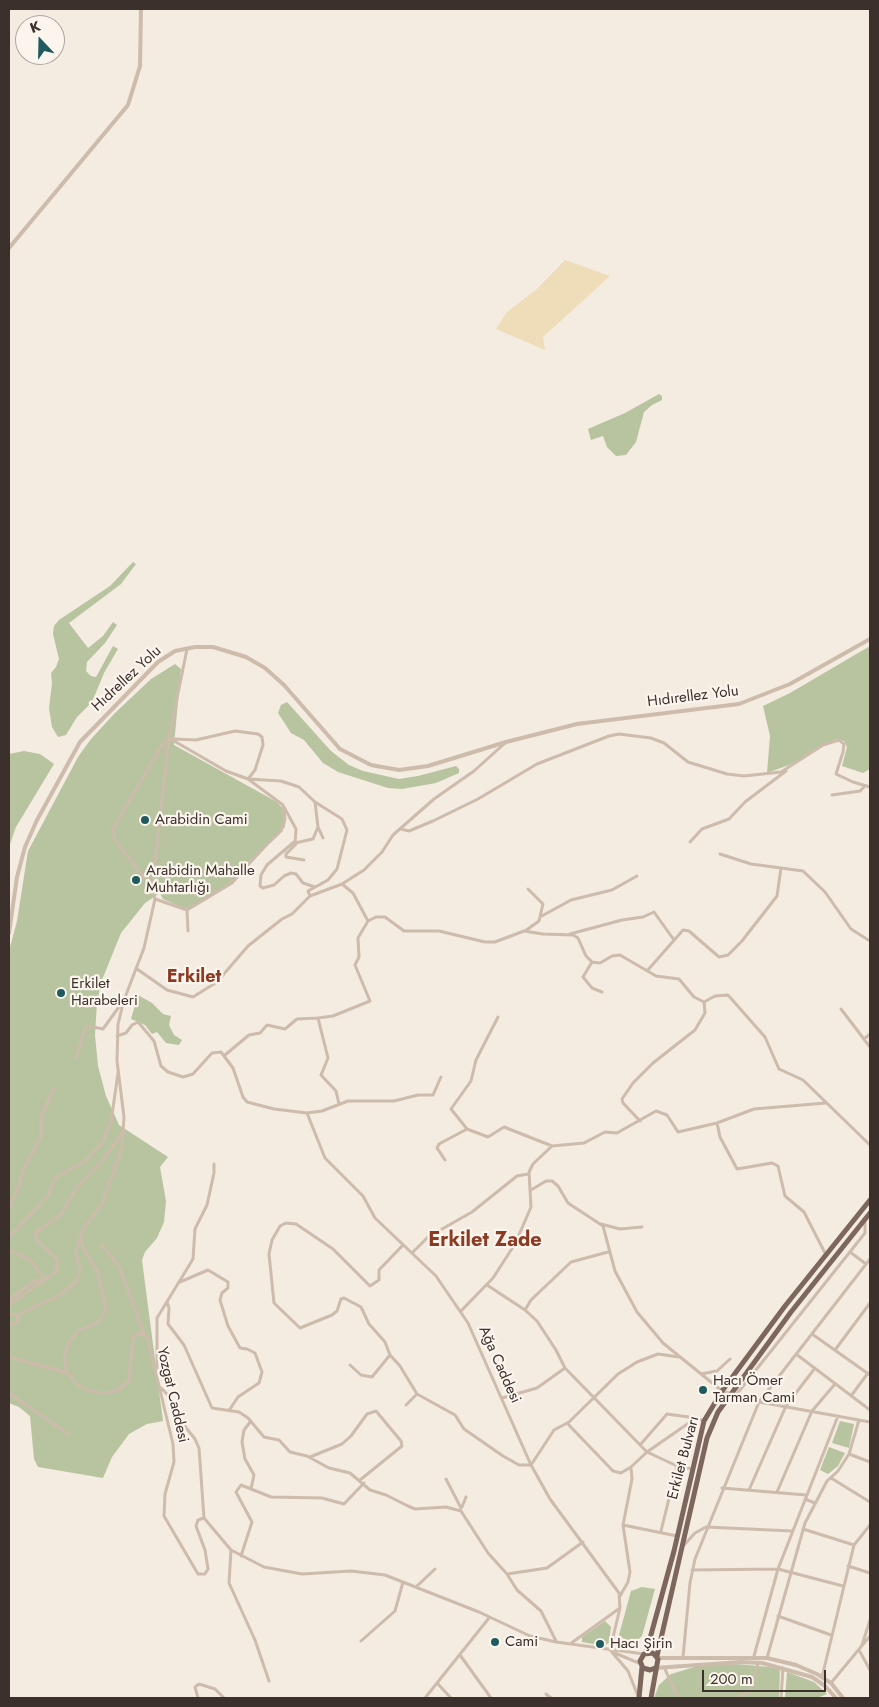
<!DOCTYPE html>
<meta charset="utf-8">
<style>
body{margin:0}
#map{position:relative;width:879px;height:1707px;overflow:hidden;background:#f4ebe1;font-family:Jost,sans-serif}
canvas{display:block}
.frame{position:absolute;inset:0;border:10px solid #3b302b;pointer-events:none}
.north{position:absolute;left:15px;top:15px;width:50px;height:50px;box-sizing:border-box;background:#fbf5ee;border:1px solid #aea6a0;border-radius:50%;rotate:339deg;font-size:14px;font-weight:700;line-height:20px;text-align:center;color:#3b302b}
.north::after{content:'';display:block;margin:auto;width:18px;height:22px;background:#1f5a5e;clip-path:polygon(50% 0,100% 100%,50% 72%,0 100%)}
.scale{position:absolute;left:702px;top:1670px;width:124px;height:22px;box-sizing:border-box;border:2px solid #3b302b;border-top:0;padding-left:6px;font-size:15px;line-height:18px;white-space:nowrap;color:#3b302b;-webkit-text-stroke:4px #fbf5ee;paint-order:stroke}
</style>
<div id="map">
<canvas width="879" height="1707"></canvas>
<div class="frame"></div>
<div class="north">K</div>
<div class="scale">200 m</div>
</div>
<script>
const ctx = document.querySelector('canvas').getContext('2d');
ctx.lineJoin = 'round';
function fillPath(path, color) { ctx.fillStyle = color; ctx.fill(path, 'evenodd'); }
const toPath = rows => new Path2D(rows.map(r => 'M' + r).join(''));
function strokePath(path, color, width, dash) { ctx.strokeStyle = color; ctx.lineWidth = width; ctx.lineCap = dash ? 'butt' : 'round'; ctx.setLineDash(dash || []); ctx.stroke(path); }
function drawText(font, color, halo, rows, align = 'center') {
  ctx.font = font + ' Jost,sans-serif'; ctx.lineWidth = 4.5; ctx.setLineDash([]); ctx.textBaseline = 'middle'; ctx.strokeStyle = halo; ctx.fillStyle = color; for (const [text, x, y, turn = 0] of rows) {
    ctx.save(); ctx.translate(x, y); ctx.rotate((+turn || 0) * Math.PI / 180); ctx.textAlign = isNaN(turn) ? turn : align; if (halo) ctx.strokeText(text, 0, 0); ctx.fillText(text, 0, 0); ctx.restore();
  }
}
const green = toPath([
 [659,394,662,396,662,400,652,405,644,412,636,442,626,455,616,456,607,447,603,436,591,440,588,429,625,413],
 [133,562,136,564,121,584,69,623,88,648,103,636,113,622,117,625,105,643,87,662,86,671,91,676,96,677,113,646,118,649,104,673,92,702,77,717,66,735,58,737,52,727,49,708,52,683,51,673,56,667,59,659,53,634,54,626,59,620,110,586],
 [870,646,870,769,863,773,842,766,847,747,844,741,836,739,789,765,767,773,770,736,763,706,790,693],
 [175,664,181,669,174,745,277,802,286,812,285,827,235,881,189,908,185,909,163,899,160,893,145,903,121,933,102,980,97,1002,95,1035,98,1066,106,1096,119,1125,168,1157,160,1167,166,1201,164,1222,157,1238,145,1252,142,1260,163,1421,147,1424,129,1434,112,1457,103,1478,38,1467,34,1459,30,1416,19,1407,9,1403,9,951,17,921,28,851,78,757,91,739,115,713,151,679],
 [287,702,331,751,349,765,363,771,399,779,418,776,456,766,459,769,459,773,436,783,402,789,388,788,338,772,323,763,304,740,291,733,278,713,281,705],
 [24,751,40,754,54,764,16,827,9,847,9,754],
 [138,995,152,1003,163,1014,171,1016,169,1025,174,1035,182,1040,179,1045,166,1043,157,1032,152,1034,145,1025,131,1019],
 [840,1421,854,1424,849,1448,832,1443],
 [829,1447,845,1453,838,1466,828,1474,820,1470],
 [642,1587,655,1589,642,1636,632,1645,619,1635,631,1591],
 [605,1621,611,1627,609,1643,604,1646,582,1642,582,1637],
 [736,1664,780,1668,779,1698,654,1698,659,1685,671,1674,698,1666],
 [787,1672,814,1682,827,1694,817,1698,785,1698]
]);
const sand = toPath([
 [565,260,610,276,543,337,545,350,496,329,507,312,537,289]
]);
const minor = toPath([
 [187,649,169,738,162,745,113,829,115,840,152,888,155,899,144,948,124,1000,118,1024,117,1061,124,1117,122,1148,102,1204,84,1228,81,1236,83,1248,98,1272,106,1309,99,1322,79,1330,69,1342,64,1358,67,1371,74,1382,86,1390,102,1393,117,1391,129,1381,133,1337,140,1333,147,1336,173,1444,174,1462,165,1494,164,1516,198,1574,205,1574,208,1569,205,1550,196,1526,198,1520,204,1518,231,1550,264,1567,302,1574,351,1571,385,1575,479,1612,530,1636,556,1642,644,1654],
 [169,738,226,771,248,779,281,781,299,787,315,802,318,827,313,839,295,843,296,829,284,807],
 [174,739,196,740,235,731,258,734,262,737,263,745,255,770,248,779],
 [832,795,860,791,865,786],
 [318,827,323,838],
 [401,829,409,831,433,821,478,799,537,764,609,736,619,734,651,738,664,743,688,762,727,774,744,776,781,772,823,745,839,740,844,744,843,752,836,774,853,782,870,787],
 [294,842,267,865,261,875,260,886,263,888,274,885,284,876,291,873,296,874,303,883,315,887],
 [690,842,702,829,729,819,745,802,786,771],
 [296,844,286,854,286,857,304,860],
 [720,854,751,864,781,868],
 [152,888,169,739],
 [310,896,308,891,328,880,337,869,347,830,342,819,315,802],
 [155,899,187,910,232,883,258,853,281,831,285,819,283,805,248,779],
 [187,910,188,931],
 [540,917,571,900,612,890,637,876],
 [368,921,376,917,385,917,404,931,439,931,485,942,495,942,524,931,543,934,573,935,578,938,586,956,592,962,600,963,612,956,620,955,656,976,679,979,694,997,704,1002],
 [525,931,539,921,543,904,528,889],
 [570,934,622,920,643,917,654,912,674,940],
 [592,962,583,977,592,988,602,992],
 [137,969,167,990,193,997,217,982,248,946,282,919,292,914,310,896,342,884,364,870,382,852,393,835,434,799,474,771,505,743],
 [647,971,683,930,689,931,719,957,728,955,742,941,777,896,781,868,803,871,825,892,851,929,870,941],
 [704,1002,715,996,728,995,765,1037,779,1069,803,1080,870,1145],
 [841,1009,870,1047],
 [117,1036,126,1033,132,1025,138,1022,154,1041,161,1066,168,1072,183,1077,193,1074,212,1053,221,1052,233,1068,243,1097,247,1102,274,1109,307,1113,322,1111,348,1101,394,1101,418,1095,433,1095,441,1077],
 [864,1039,870,1034],
 [225,1055,249,1035,260,1033,267,1025,285,1029,297,1019,318,1018],
 [76,1058,85,1028,88,1026,103,1029,124,1000],
 [339,1104,336,1091,321,1075,328,1058,318,1018,333,1016,370,1001,355,965,359,957,358,938,368,921,353,893,342,884],
 [307,1113,325,1158,363,1196,375,1218,436,1276,468,1323,531,1465,550,1499,619,1593,620,1608,610,1650],
 [640,1121,623,1103,622,1099,633,1083,653,1063,695,1030,705,1013,704,1002],
 [717,1123,720,1137,737,1169,772,1163,778,1166,785,1196,804,1212,826,1255],
 [467,1129,451,1109,471,1081,476,1060,498,1017],
 [445,1160,437,1148,439,1144,467,1129,488,1137,504,1127,552,1146,584,1143,605,1132,617,1133,656,1111,667,1115,678,1132,717,1123,754,1109,826,1103],
 [531,1190,546,1181,552,1181,558,1186,568,1203,603,1226,615,1271,637,1312,663,1343,722,1391,759,1402,870,1422],
 [9,1209,19,1186,23,1170,41,1137,41,1116,54,1089],
 [601,1224,620,1229,642,1227],
 [9,1237,48,1196,55,1178,85,1161,103,1142,111,1122,118,1073],
 [101,1245,119,1266,144,1334],
 [9,1250,30,1260,45,1279],
 [850,1252,866,1264],
 [412,1253,428,1237,472,1212,517,1176,528,1174],
 [180,1282,208,1270,228,1282,228,1288,222,1293,220,1300,228,1326,240,1348,247,1349,255,1353,262,1372,259,1383,238,1397,230,1409],
 [487,1285,525,1310,537,1321,556,1350,565,1368],
 [9,1300,34,1281,42,1280],
 [167,1302,169,1308,168,1324,184,1345,212,1408,239,1412,248,1418,264,1437,279,1440,290,1452,307,1456,329,1468,350,1473,370,1490,386,1495,408,1506,415,1509,446,1507,461,1511,488,1553,507,1574,517,1590,541,1611,556,1641],
 [9,1305,57,1271,57,1259,37,1240,35,1233,61,1214,77,1187,101,1162,124,1131],
 [525,1310,531,1300,571,1262,608,1252],
 [461,1311,493,1278,515,1244,531,1207,529,1172,533,1164,552,1146],
 [9,1314,17,1315,19,1319,16,1323,9,1325],
 [18,1315,60,1295,76,1282,80,1270,76,1253,80,1238],
 [812,1334,870,1375],
 [835,1350,870,1303],
 [796,1354,870,1410],
 [390,1355,385,1342,369,1324,361,1307,344,1298,341,1299,337,1311,332,1315,300,1328,274,1303,269,1254,272,1240,280,1226,286,1223,296,1224,333,1249,370,1286,379,1280,379,1270,403,1245],
 [9,1357,68,1373],
 [350,1365,361,1375,372,1377,390,1355,400,1366,417,1394,455,1415,464,1429,503,1456,519,1465,531,1465,554,1430,569,1422,618,1374,637,1362,658,1354,679,1357],
 [157,1368,157,1318,193,1259,195,1229,207,1205,214,1173,214,1164],
 [701,1374,717,1371,730,1359],
 [161,1388,167,1394,175,1414,195,1439,199,1448,204,1518],
 [9,1393,68,1434],
 [736,1395,865,1233,865,1219],
 [851,1396,868,1373],
 [502,1398,537,1388,565,1368,647,1452,677,1466,692,1469],
 [406,1405,417,1394],
 [567,1423,613,1471,621,1473,631,1467],
 [640,1445,667,1414,696,1418],
 [849,1454,870,1462],
 [310,1457,342,1444,351,1436,367,1414,376,1411,401,1441,402,1446,360,1480],
 [831,1478,870,1502],
 [446,1479,461,1508],
 [722,1488,806,1495],
 [251,1489,254,1475,245,1459,242,1442,244,1430,251,1421],
 [749,1490,786,1406,815,1368],
 [777,1492,812,1411,835,1384],
 [805,1499,815,1503],
 [462,1507,466,1497],
 [803,1529,854,1545],
 [661,1531,677,1466],
 [677,1536,623,1525,632,1479,631,1467,647,1452,696,1418,704,1421],
 [684,1545,695,1533,706,1527,792,1531],
 [231,1550,229,1583,255,1640,269,1681],
 [241,1556,252,1522,236,1492,241,1485,271,1497,322,1498,344,1504,364,1483],
 [848,1566,870,1573],
 [692,1570,778,1569,843,1586],
 [507,1574,547,1568,583,1542],
 [416,1587,435,1569],
 [620,1596,628,1582,630,1572,623,1525],
 [778,1616,831,1635],
 [361,1641,395,1611,403,1582],
 [570,1644,620,1608],
 [862,1645,870,1620],
 [859,1650,870,1670],
 [611,1651,628,1671,638,1696],
 [615,1653,641,1664],
 [460,1655,491,1698],
 [754,1656,778,1569,838,1416],
 [683,1657,690,1583,695,1559,759,1402,870,1259],
 [767,1658,805,1523,827,1481,838,1471,849,1454,859,1420],
 [664,1667,678,1698],
 [822,1677,854,1545,870,1525],
 [437,1683,451,1698],
 [831,1683,870,1636],
 [546,1694,551,1698],
 [198,1698,195,1687,199,1684,215,1689,224,1698],
 [425,1698,489,1618],
 [737,1698,750,1691,758,1663],
 [781,1698,783,1668]
]);
const tertiary = toPath([
 [9,248,128,105,140,66,141,9],
 [9,933,17,877,25,847,37,820,80,742,158,662,175,651,195,647,213,647,246,657,265,668,284,685,340,749,371,765,399,770,428,766,506,742,577,724,739,704,790,684,870,639],
 [658,1658,767,1658,796,1665,817,1674,831,1683,843,1698],
 [655,1668,741,1662,762,1663,812,1677,825,1686,836,1698]
]);
const primary = toPath([
 [646,1653,674,1551,704,1421,722,1391,785,1306,870,1200],
 [657,1656,707,1438,718,1412,791,1312,870,1213],
 [639,1698,642,1667],
 [651,1698,658,1659,653,1653,644,1654,640,1661,643,1668,650,1670,655,1668]
]);
const markers = [
 [145,820,5,"#1f5a5e"],
 [136,880,5,"#1f5a5e"],
 [61,993,5,"#1f5a5e"],
 [703,1390,5,"#1f5a5e"],
 [495,1642,5,"#1f5a5e"],
 [600,1644,5,"#1f5a5e"]
];
const streetNames = [
 ["Hıdrellez Yolu",127,679,-43],
 ["Hıdırellez Yolu",693,697,-7],
 ["Ağa Caddesi",499,1365,66],
 ["Yozgat Caddesi",172,1395,77],
 ["Erkilet Bulvarı",684,1458,-75]
];
const poiNames = [
 ["Arabidin Cami",155,820],
 ["Arabidin Mahalle",146,871],
 ["Muhtarlığı",146,888],
 ["Erkilet",71,984],
 ["Harabeleri",71,1001],
 ["Hacı Ömer",713,1381],
 ["Tarman Cami",713,1398],
 ["Cami",505,1642],
 ["Hacı Şirin",610,1644]
];
const quarterNames = [
 ["Erkilet",194,978]
];
const districtNames = [
 ["Erkilet Zade",485,1241]
];
fillPath(green, '#b8c4a0');
fillPath(sand, '#efdcb8');
strokePath(minor, '#cdbbac', 3);
strokePath(tertiary, '#cdbbac', 4);
strokePath(primary, '#7d675c', 5);
for (const [x, y, r, color] of markers) { const dot = new Path2D(); dot.arc(x, y, r, 0, 2 * Math.PI); ctx.fillStyle = color; ctx.fill(dot); strokePath(dot, '#fbf5ee', 2); }
drawText('15px', '#3b302b', '#fbf5ee', streetNames);
drawText('15px', '#3b302b', '#fbf5ee', poiNames, 'left');
drawText('bold 18px', '#8c3b22', '#fbf5ee', quarterNames);
drawText('bold 20px', '#8c3b22', '#fbf5ee', districtNames);
</script>
